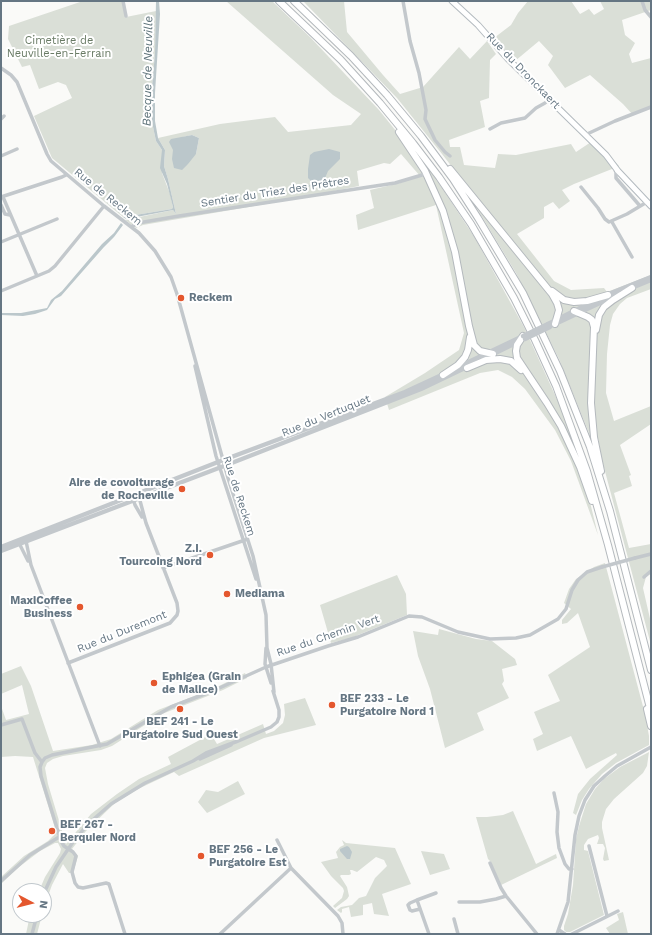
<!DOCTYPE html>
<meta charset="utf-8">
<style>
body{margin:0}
#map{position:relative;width:652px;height:935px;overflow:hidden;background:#fafaf8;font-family:"Work Sans",sans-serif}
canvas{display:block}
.frame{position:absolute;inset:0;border:2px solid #657683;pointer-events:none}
.north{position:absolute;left:12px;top:883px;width:40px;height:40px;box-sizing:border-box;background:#fff;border:1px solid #c1c8cd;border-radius:50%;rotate:97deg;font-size:11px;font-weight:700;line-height:16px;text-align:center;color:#657683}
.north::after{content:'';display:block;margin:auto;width:14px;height:18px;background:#e4572e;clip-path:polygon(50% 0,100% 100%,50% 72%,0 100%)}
</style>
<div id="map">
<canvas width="652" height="935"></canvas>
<div class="frame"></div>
<div class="north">N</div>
</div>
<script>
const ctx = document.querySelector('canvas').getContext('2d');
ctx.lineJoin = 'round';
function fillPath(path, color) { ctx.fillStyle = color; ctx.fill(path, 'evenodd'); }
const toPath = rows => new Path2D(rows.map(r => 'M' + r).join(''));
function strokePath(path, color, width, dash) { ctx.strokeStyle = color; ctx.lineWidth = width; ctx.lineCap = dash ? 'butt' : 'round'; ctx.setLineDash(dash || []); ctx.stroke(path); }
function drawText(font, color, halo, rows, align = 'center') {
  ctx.font = font + ' "Work Sans",sans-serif'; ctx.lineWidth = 4; ctx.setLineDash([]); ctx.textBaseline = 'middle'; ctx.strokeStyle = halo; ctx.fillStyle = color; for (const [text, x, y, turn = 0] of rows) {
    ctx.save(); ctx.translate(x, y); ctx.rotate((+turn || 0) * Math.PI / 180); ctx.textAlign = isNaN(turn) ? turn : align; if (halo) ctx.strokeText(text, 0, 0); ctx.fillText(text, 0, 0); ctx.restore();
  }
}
const green = toPath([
 [83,1,122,1,126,17,156,11,155,53,152,87,152,122,156,141,162,150,162,173,170,194,173,207,172,209,123,217,52,158,34,116,72,98,66,85,58,82,39,89,30,65,22,67,8,39,9,26],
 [226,1,272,1,310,37,379,110,396,131,421,171,427,167,444,191,475,238,525,329,560,406,578,454,574,459,588,494,598,535,571,461,555,430,525,389,512,377,498,370,480,373,389,410,385,397,425,373,459,350,464,333,436,205,358,230,356,215,374,208,370,190,400,183,420,176,401,154,390,164,384,163,357,171,359,186,329,192,329,195,313,196,143,225,136,228,125,220,173,210,176,214,168,179,164,166,165,150,158,138,220,124,275,117,288,132,351,125,361,114,333,95],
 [192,135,199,138,196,154,173,159,173,150,183,137],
 [303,1,344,1,347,32,383,75,400,94,423,87,459,47,470,59,487,41,496,54,490,60,489,98,480,101,485,127,449,140,450,147,460,147,464,165,495,168,498,154,516,155,571,144,576,152,594,140,619,166,612,169,574,184,562,190,570,201,559,209,553,202,544,207,544,218,517,234,554,281,571,290,604,288,607,292,651,275,651,289,627,298,620,304,613,314,610,325,607,354,606,393,614,421,651,406,651,424,620,445,631,475,629,476,632,486,614,493,629,548,651,544,651,573,646,577,643,588,651,623,651,645,602,460,598,438,591,438,559,359,516,273,473,202,477,199,442,154,397,98],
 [528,1,571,1,580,14,589,9,594,15,604,9,600,1,651,1,651,10,622,20,625,35,635,43,629,54,632,63,651,58,651,108,633,115,623,104,590,75,565,88,548,65,553,56,539,41,515,61,494,38,511,25,518,13],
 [605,563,645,714,649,736,649,745,616,763,602,774,589,789,582,800,576,815,573,813,578,794,590,779,617,755,616,753,586,769,571,736,537,751,533,739,543,734,534,712,560,701,548,675,590,647,578,613,567,623,562,624,562,620,571,609,564,603,569,589,576,579,594,567],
 [397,575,406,594,407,615,351,638,331,643,320,605],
 [439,629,476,639,492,641,515,659,517,665,502,669,504,681,502,684,509,698,477,713,484,730,445,748,430,689,418,656,413,631,438,635],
 [21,666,31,686,53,751,92,745,111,739,158,710,215,688,245,673,247,678,223,690,162,714,112,746,101,750,63,756,53,759,47,763,45,768,48,784,66,844,91,814,117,794,139,779,171,764,168,757,211,734,217,744,263,724,266,734,274,731,283,723,285,715,284,704,305,698,316,725,264,738,179,776,174,772,138,789,115,803,86,831,72,849,78,856,73,873,69,873,63,864,52,885,44,907,44,891,39,891,45,877,60,853,61,849,58,843,55,843,40,851,19,867,1,884,1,877,24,856,48,841,54,835,55,828,33,757,15,756,1,757,1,706,6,720,29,714,22,685,1,694,1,674],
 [649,752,647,766,643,773,614,799,606,809,602,822,602,828,609,860,604,861,603,859,605,848,603,844,597,844,599,838,598,835,588,839,584,845,584,850,588,851,604,915,570,932,566,932,564,930,564,926,568,914,573,885,576,839,579,826,586,804,595,789,604,779,620,767],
 [238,781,245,794,207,813,198,802,206,790,218,792],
 [513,811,536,864,556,854,557,858,501,885,491,862,488,859,476,817,487,817,503,815],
 [342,840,346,843,395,848,411,884,382,894,389,916,374,914,372,903,363,905,363,915,351,917,349,907,342,909,342,912,341,913,337,910,341,907,352,905,359,898,366,896,375,878,387,866,384,860,376,857,357,872,352,870,350,870,351,874,349,875,341,875,340,876,347,887,349,896,347,899,335,908,333,906,342,898,344,891,343,888,331,876,321,862,338,858,336,852,340,847,344,845],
 [421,851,444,854,450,869,430,875],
 [623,912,628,934,610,934,606,928,619,920,617,914],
 [30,915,42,915,37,934,26,934]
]);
const water = toPath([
 [156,1,159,1,160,14,155,93,155,121,158,138,165,150,164,166,168,179,176,214,173,210,126,219,123,217,172,209,173,207,167,184,160,168,162,150,156,141,152,122,152,87,155,53],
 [192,135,199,138,196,154,188,164,182,170,174,168,172,159,173,150,169,142,171,139],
 [329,149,340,152,340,159,328,171,323,183,307,187,311,184,310,180,308,178,308,169,310,155,314,152],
 [121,223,123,225,114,237,104,247,61,296,55,299,47,310,35,314,23,316,1,315,1,313,21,313,47,308,51,300,62,291,102,244,114,233],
 [347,846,349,847,352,852,350,859,347,859,340,851,340,849]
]);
const minor = toPath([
 [123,1,126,16],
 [403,1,410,41,419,73,426,110,425,119,435,140,445,152,450,156],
 [642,1,645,10,651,17],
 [1,68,11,75,17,82,47,154,51,161,104,206,139,233,155,251,171,277,177,294,228,478,253,556,266,615,267,648,271,664,274,692],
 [1,119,4,116],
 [490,129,501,123,525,118,536,108,545,103,550,99],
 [585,135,615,121,651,107],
 [1,156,17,149],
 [618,171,616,173,616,178,640,206],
 [581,187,598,208,605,219,609,222,627,214,647,202],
 [1,197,62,177,66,175],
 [3,197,37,276],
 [1,205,5,214,10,215],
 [612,222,632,257],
 [131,227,138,223,179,216,395,183,422,175],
 [1,242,57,219],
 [1,291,49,271,55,266,104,206],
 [195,366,216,456,256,579],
 [132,496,135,505,142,517],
 [26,541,31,565,100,746],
 [19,543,28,561],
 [635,558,651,554],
 [163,568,245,540],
 [644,577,651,571],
 [266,648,265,664,271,683],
 [68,663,170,623,177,615,178,611,177,603,146,523,139,497],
 [1,725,22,719,35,753,42,762],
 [236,742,271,727,277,722,279,717,279,710,273,691],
 [200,759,231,745],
 [554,793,558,812,557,832,559,848,565,864,569,869,572,869],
 [277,840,291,868,338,916,342,923,343,934],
 [589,846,607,916],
 [490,863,501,888,506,896,537,934],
 [1,881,30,855,59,837],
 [44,893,56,867,73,842,88,824,111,804,145,783,193,761,206,753,238,741],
 [417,900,410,903,408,905,410,910,412,911,420,909],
 [459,902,480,902,496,899,506,896],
 [454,919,458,934],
 [559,930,565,934],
 [32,934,37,915],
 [125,934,109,884,106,883,83,888,78,887,75,883,72,872,76,856,73,852,64,846,61,841,41,776,40,767,42,762,45,758,52,755,107,744,171,707,215,690,266,667,328,646,358,637,409,616,422,617,458,632,490,639,516,638,530,635,558,619,566,609,572,590,578,580,587,572,602,567],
 [220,934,291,868],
 [429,934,417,900,436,893],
 [557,934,568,902,575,835,579,816,585,800,594,786,605,776,617,766,651,747],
 [572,934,618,911]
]);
const tertiary = toPath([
 [629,289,651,280],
 [606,295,651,277],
 [548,324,596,300],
 [553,325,619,294],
 [483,359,520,341],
 [456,368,523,336],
 [1,547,218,462,405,392,446,373],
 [1,551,224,466,421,389,469,366]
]);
const secondary = toPath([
 [452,1,478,25,508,59,606,155,618,171],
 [617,170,651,206]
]);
const motorway = toPath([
 [279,1,341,60,380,103,413,143,439,177,471,224,514,298,535,340,556,386,587,471,608,545,651,712],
 [294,1,351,56,387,95,421,136,453,179,478,218,523,293,560,371,590,447,610,511,651,670],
 [399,132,425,171,443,211,455,252,469,326,474,345,480,351,493,354],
 [450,169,552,294,557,303,559,310,555,324],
 [552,291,564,300,574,302,587,301,608,295],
 [574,311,588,317,592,320,594,327,591,403,594,437,601,471],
 [596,330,599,315,604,307,613,300,632,288],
 [523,336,517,345,516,351,517,358,547,403,561,426,580,467,592,501],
 [467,368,486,360,500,359,511,361,521,370],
 [443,375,458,365,465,357,468,350,470,337],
 [647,709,651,726]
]);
const minorBridge = toPath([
 [602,567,635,558]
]);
const tertiaryBridge = toPath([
 [523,336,548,324],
 [525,339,550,327]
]);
const markers = [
 [181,298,4,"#e4572e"],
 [182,489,4,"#e4572e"],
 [210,555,4,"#e4572e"],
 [227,594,4,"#e4572e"],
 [80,607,4,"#e4572e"],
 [154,683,4,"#e4572e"],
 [332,705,4,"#e4572e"],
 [180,709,4,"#e4572e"],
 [52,831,4,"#e4572e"],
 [201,856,4,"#e4572e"]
];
const parkNames = [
 ["Cimetière de",59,41],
 ["Neuville-en-Ferrain",59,54]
];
const streetNames = [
 ["Rue du Dronckaert",523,71,46],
 ["Sentier du Triez des Prêtres",275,192,-9],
 ["Rue de Reckem",108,197,39],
 ["Rue du Vertuquet",326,416,-22],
 ["Rue de Reckem",239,496,72],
 ["Rue du Duremont",122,632,-22],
 ["Rue du Chemin Vert",328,636,-19]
];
const poiNames = [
 ["Reckem",189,298],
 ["Aire de covoiturage",174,483,"right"],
 ["de Rocheville",174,496,"right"],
 ["Z.I.",202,549,"right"],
 ["Tourcoing Nord",202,562,"right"],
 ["Mediama",235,594],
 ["MaxiCoffee",72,601,"right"],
 ["Business",72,614,"right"],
 ["Ephigea (Grain",162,677],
 ["de Malice)",162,690],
 ["BEF 233 - Le",340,699],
 ["Purgatoire Nord 1",340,712],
 ["BEF 241 - Le",180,722,"center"],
 ["Purgatoire Sud Ouest",180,735,"center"],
 ["BEF 267 -",60,825],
 ["Berquier Nord",60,838],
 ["BEF 256 - Le",209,850],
 ["Purgatoire Est",209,863]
];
const waterNames = [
 ["Becque de Neuville",148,71,-89]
];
fillPath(green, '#dadfd7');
fillPath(water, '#bbc7cb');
strokePath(secondary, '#b3babf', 7);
strokePath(motorway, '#b4b9bd', 8);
strokePath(minor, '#c3c8cc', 3.5);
strokePath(tertiary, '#c3c8cc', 4.5);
strokePath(secondary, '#fff', 5);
strokePath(motorway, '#fff', 6);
strokePath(minorBridge, '#c3c8cc', 3.5);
strokePath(tertiaryBridge, '#c3c8cc', 4.5);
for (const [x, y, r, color] of markers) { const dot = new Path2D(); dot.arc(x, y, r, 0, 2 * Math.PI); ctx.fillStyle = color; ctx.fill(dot); strokePath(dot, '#fff', 1.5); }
drawText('11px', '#687a64', '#fff', parkNames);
drawText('11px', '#657683', '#fff', streetNames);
drawText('bold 11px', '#657683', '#fff', poiNames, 'left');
drawText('italic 12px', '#60757c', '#fff', waterNames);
</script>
